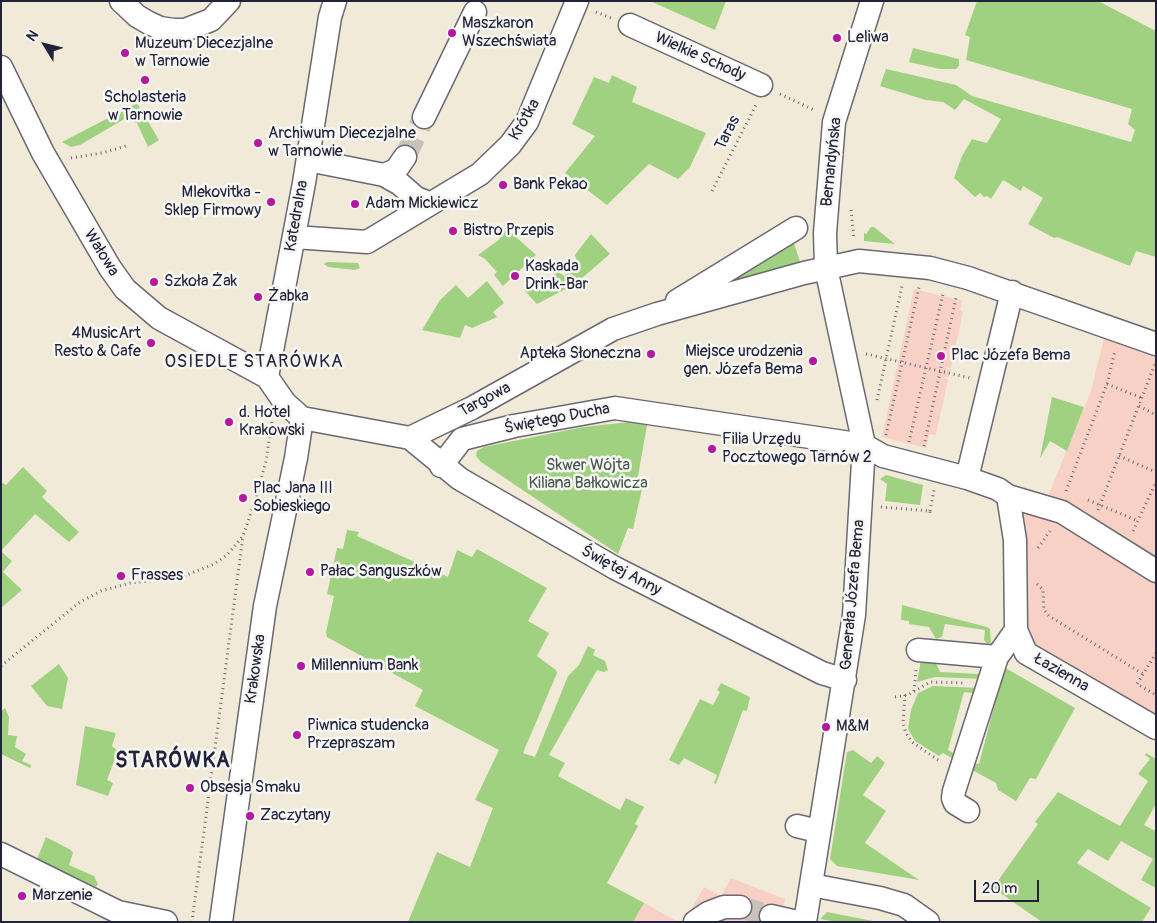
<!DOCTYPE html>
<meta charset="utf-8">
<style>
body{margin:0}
#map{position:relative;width:1157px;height:923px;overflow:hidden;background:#f2ead8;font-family:Pangolin,sans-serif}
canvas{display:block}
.frame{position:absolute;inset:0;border:2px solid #22223b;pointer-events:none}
.north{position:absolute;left:20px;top:20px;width:50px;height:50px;-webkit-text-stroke:4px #f6f6f2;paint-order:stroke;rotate:306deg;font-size:14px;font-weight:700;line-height:20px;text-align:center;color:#22223b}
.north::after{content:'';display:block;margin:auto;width:18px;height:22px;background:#22223b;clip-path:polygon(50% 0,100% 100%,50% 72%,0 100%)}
.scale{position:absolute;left:974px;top:880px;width:65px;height:22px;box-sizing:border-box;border:2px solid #22223b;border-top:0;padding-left:6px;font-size:15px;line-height:18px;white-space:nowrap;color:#22223b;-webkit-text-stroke:4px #f6f6f2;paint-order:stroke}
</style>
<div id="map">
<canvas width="1157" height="923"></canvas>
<div class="frame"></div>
<div class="north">N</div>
<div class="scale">20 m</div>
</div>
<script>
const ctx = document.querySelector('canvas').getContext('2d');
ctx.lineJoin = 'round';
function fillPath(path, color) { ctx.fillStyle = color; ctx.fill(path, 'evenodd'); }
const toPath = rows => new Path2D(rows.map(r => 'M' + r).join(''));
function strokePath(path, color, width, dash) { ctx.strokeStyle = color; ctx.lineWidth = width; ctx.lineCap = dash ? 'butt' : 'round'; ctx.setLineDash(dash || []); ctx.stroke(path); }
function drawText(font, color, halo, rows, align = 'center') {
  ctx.font = font + ' Pangolin,sans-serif'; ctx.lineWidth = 5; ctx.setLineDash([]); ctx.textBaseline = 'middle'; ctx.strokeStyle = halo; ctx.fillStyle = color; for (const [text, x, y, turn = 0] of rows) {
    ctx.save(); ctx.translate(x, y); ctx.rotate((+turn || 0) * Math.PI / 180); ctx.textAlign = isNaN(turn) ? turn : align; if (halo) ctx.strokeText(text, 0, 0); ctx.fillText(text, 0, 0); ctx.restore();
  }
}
const built = toPath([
 [914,289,962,301,960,310,963,312,951,368,943,367,951,370,949,377,941,377,948,379,936,435,929,434,926,448,882,437],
 [1104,338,1156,356,1156,728,1026,653,1008,496,1044,506,1091,391],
 [731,878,785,899,781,922,684,922,704,887,721,896],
 [639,900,678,922,627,922]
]);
const green = toPath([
 [650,1,726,1,715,30],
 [977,1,1098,1,1156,31,1156,257,1136,251,1130,266,1057,237,1054,238,1028,224,1043,198,1023,186,1021,191,1003,180,991,199,987,196,984,197,980,193,975,197,954,178,962,156,972,139,987,143,1001,119,964,99,955,110,943,102,926,100,880,86,886,69,956,85,972,96,1131,142,1135,130,1128,124,1132,109,966,60,970,37,965,35],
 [913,48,959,59,959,66,956,69,940,69,909,62],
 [612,75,637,87,632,102,706,133,690,167,678,179,649,164,607,205,565,173,595,136,572,124,594,77,609,83],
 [137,103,159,140,148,147,137,123,126,118,80,145,71,147,62,142],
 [871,227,874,227,895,244,864,241,864,233,866,234],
 [506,228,536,255,503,286,494,275,497,272,485,259,478,255,500,239,498,237],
 [591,234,610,254,575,284,537,304,524,290,537,277,544,283,557,271,564,276,577,263,575,255],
 [792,237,800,262,731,283,727,282],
 [327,262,358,263,360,268,355,270,328,267,324,264],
 [487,281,504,303,493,312,497,317,472,328,465,325,460,338,422,330,440,300,456,285,468,298],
 [1052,397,1084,407,1067,451,1050,441,1040,458],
 [648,420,636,487,642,489,633,529,628,528,618,554,481,462,476,456,477,451,484,447,583,427],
 [23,467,47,491,42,497,79,532,69,542,35,514,1,551,12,561,3,572,22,590,1,608,1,482,6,485],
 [886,475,923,485,920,505,885,501,887,484,880,479],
 [347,530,359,532,357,536,448,577,457,550,472,557,477,549,547,588,528,621,549,633,537,656,556,670,557,673,523,753,535,757,568,676,579,665,588,646,595,650,593,655,605,661,608,670,604,672,597,670,549,755,565,763,558,776,620,810,626,798,644,807,635,824,638,826,607,883,644,903,633,922,408,922,437,852,470,867,493,808,475,800,499,750,415,706,423,690,327,637,326,632,334,596,327,594,337,548,343,549],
 [902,605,987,627,990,629,991,643,987,644,984,640,985,630,945,624,942,637,936,639,929,627,909,624,909,621,901,620],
 [921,660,935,661,940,672,979,674,982,661,984,679,935,677,917,682],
 [59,664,68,678,62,709,47,706,31,686],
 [1002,666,1075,708,1036,779,1030,778,1016,801,998,790,996,783,972,770,973,763,979,764,1001,680],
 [721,683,750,697,747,711,743,710,716,784,714,783,717,775,684,758,679,765,669,760,700,699,713,705,720,692,717,690],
 [933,686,981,688,979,694,964,692,948,750,962,758,957,761,943,753,939,756,915,741,908,729,911,710,918,693],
 [5,708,9,717,8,735,17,736,15,747,26,754,22,761,31,765,30,768,1,754,1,711],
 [85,726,116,733,112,746,117,750,117,753,107,780,113,783,108,796,76,785],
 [853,750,871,763,877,756,885,763,863,795,886,811,865,843,919,880,837,866,830,859,847,752],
 [1146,753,1156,759,1156,804,1144,825,1156,831,1156,888,1141,880,1153,859,1121,841,1108,861,1088,849,1077,863,1151,908,1142,922,1042,922,993,888,1038,824,1035,822,1058,792,1120,826,1148,781,1138,774,1150,759,1145,755],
 [46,837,71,850,73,853,69,865,94,876,98,884,96,887,37,859],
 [827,912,878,922,838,922,820,919]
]);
const minorTunnel = toPath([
 [405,157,424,117],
 [740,907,771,916]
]);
const path = toPath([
 [596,12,611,18],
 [780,94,814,110],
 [71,158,102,153,126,146],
 [712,191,756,105],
 [851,210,854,239],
 [866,354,970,378],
 [1107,384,1142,398],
 [877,400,902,286],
 [1139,406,1156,415],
 [886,435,919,287],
 [909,442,943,294],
 [924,446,956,298],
 [1119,456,1156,472],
 [1066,491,1107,384,1115,351],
 [1088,500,1138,521],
 [881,507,930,511,930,516],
 [1098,510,1155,364],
 [930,511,934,490],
 [1133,531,1156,482],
 [1038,548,1050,531],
 [1037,584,1043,590,1044,610,1049,616,1143,674],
 [1156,653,1137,684,1156,695],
 [1,666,80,602,101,591,130,583,179,578,214,564,227,555,243,536,256,498,266,461,272,421],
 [914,691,916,670],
 [905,695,903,723,906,733,912,742,941,762],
 [895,697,908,695,930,682,965,683],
 [192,922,243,536]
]);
const minor = toPath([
 [121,1,137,16,149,23,160,28,174,30,185,30,211,20,229,1],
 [630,25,761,85],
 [1,67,43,153,110,268,125,289,159,318,267,377],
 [424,117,475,12],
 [308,160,384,175,400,184,416,198,429,203],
 [384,175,396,170,405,157],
 [294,237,367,242,480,174,510,145,527,122,577,1],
 [677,301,796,228],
 [302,418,410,438,472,408,613,329,657,314,804,273,859,261,930,268,968,278,1156,344],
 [302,418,285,403,267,377,304,183,330,17,335,1],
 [410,438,460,479,615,568,822,673,845,680],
 [441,466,462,439,514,426,615,408,864,445,883,456,967,478,998,489,1008,496,1062,512,1156,571],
 [967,478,1012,292],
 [1008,496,1015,540,1016,630,1026,653,1156,728],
 [918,650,997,657],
 [968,811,955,803,953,798,954,791,997,657,1016,630],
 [797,826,818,831],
 [1,854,118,912,166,922],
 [811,885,880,898,904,905,928,922],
 [771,916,797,922],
 [221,922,265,606,296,458,302,418],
 [695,922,708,913,724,907,740,907],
 [805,922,854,615,864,445,826,268,825,233,834,122,872,1]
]);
const markers = [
 [452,33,5,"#b5179e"],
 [837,38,5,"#b5179e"],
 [125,53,5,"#b5179e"],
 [145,80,5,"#b5179e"],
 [258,143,5,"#b5179e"],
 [503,185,5,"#b5179e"],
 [271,202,5,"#b5179e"],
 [355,204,5,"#b5179e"],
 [453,231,5,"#b5179e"],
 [515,276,5,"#b5179e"],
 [154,282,5,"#b5179e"],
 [258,297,5,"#b5179e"],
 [151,343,5,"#b5179e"],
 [651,354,5,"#b5179e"],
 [941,356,5,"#b5179e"],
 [813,361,5,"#b5179e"],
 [229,422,5,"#b5179e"],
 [712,449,5,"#b5179e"],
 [243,498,5,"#b5179e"],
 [310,572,5,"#b5179e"],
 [121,576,5,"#b5179e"],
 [301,666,5,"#b5179e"],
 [826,727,5,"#b5179e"],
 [297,735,5,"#b5179e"],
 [190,788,5,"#b5179e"],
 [250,816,5,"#b5179e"],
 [22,896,5,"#b5179e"]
];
const poiNames = [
 ["Maszkaron",462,24],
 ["Wszechświata",462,42],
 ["Leliwa",847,38],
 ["Muzeum Diecezjalne",135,44],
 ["w Tarnowie",135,62],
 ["Scholasteria",145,98,"center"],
 ["w Tarnowie",145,116,"center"],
 ["Archiwum Diecezjalne",268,134],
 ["w Tarnowie",268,152],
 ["Bank Pekao",513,185],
 ["Mlekovitka -",261,193,"right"],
 ["Sklep Firmowy",261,211,"right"],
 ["Adam Mickiewicz",365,204],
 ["Bistro Przepis",463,231],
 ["Kaskada",525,267],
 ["Drink-Bar",525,285],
 ["Szkoła Żak",164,282],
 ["Żabka",268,297],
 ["4MusicArt",141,334,"right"],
 ["Resto & Cafe",141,352,"right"],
 ["Miejsce urodzenia",803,352,"right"],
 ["gen. Józefa Bema",803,370,"right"],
 ["Apteka Słoneczna",641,354,"right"],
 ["Plac Józefa Bema",951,356],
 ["d. Hotel",239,413],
 ["Krakowski",239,431],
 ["Filia Urzędu",722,440],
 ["Pocztowego Tarnów 2",722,458],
 ["Plac Jana III",253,489],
 ["Sobieskiego",253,507],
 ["Pałac Sanguszków",320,572],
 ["Frasses",131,576],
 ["Millennium Bank",311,666],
 ["Piwnica studencka",307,726],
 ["Przepraszam",307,744],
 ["M&M",836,727],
 ["Obsesja Smaku",200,788],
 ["Zaczytany",260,816],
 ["Marzenie",32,896]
];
const streetNames = [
 ["Wielkie Schody",700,57,24],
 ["Krótka",525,120,-60],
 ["Taras",728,133,-63],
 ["Bernardyńska",832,162,-84],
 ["Katedralna",297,216,-80],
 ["Wałowa",101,253,58],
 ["Targowa",485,400,-28],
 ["Świętego Ducha",557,419,-11],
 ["Świętej Anny",621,571,28],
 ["Generała Józefa Bema",853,595,-85],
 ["Krakowska",256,669,-82],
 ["Łazienna",1061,673,30]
];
const parkNames = [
 ["Skwer Wójta",588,466],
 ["Kiliana Bałkowicza",588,484]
];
const neighbourhoodNames = [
 ["OSIEDLE STARÓWKA",254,362]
];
const districtNames = [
 ["STARÓWKA",173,762]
];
fillPath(built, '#f7d1c6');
fillPath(green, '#a0d180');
strokePath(minorTunnel, '#c8c2b9', 22, [22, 11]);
strokePath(minor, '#6b6872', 25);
strokePath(path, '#6b6872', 3, [1, 4]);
strokePath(minor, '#fff', 22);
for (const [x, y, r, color] of markers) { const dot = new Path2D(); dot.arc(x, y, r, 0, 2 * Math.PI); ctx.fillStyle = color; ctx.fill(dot); strokePath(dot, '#f6f6f2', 2); }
drawText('16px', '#22223b', '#f6f6f2', poiNames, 'left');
drawText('16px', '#22223b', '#f6f6f2', streetNames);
drawText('16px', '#485750', '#f6f6f2', parkNames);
ctx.letterSpacing = '1px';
drawText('18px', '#22223b', '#f6f6f2', neighbourhoodNames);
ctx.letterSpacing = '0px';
ctx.letterSpacing = '1px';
drawText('bold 21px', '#22223b', '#f6f6f2', districtNames);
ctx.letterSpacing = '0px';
</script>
